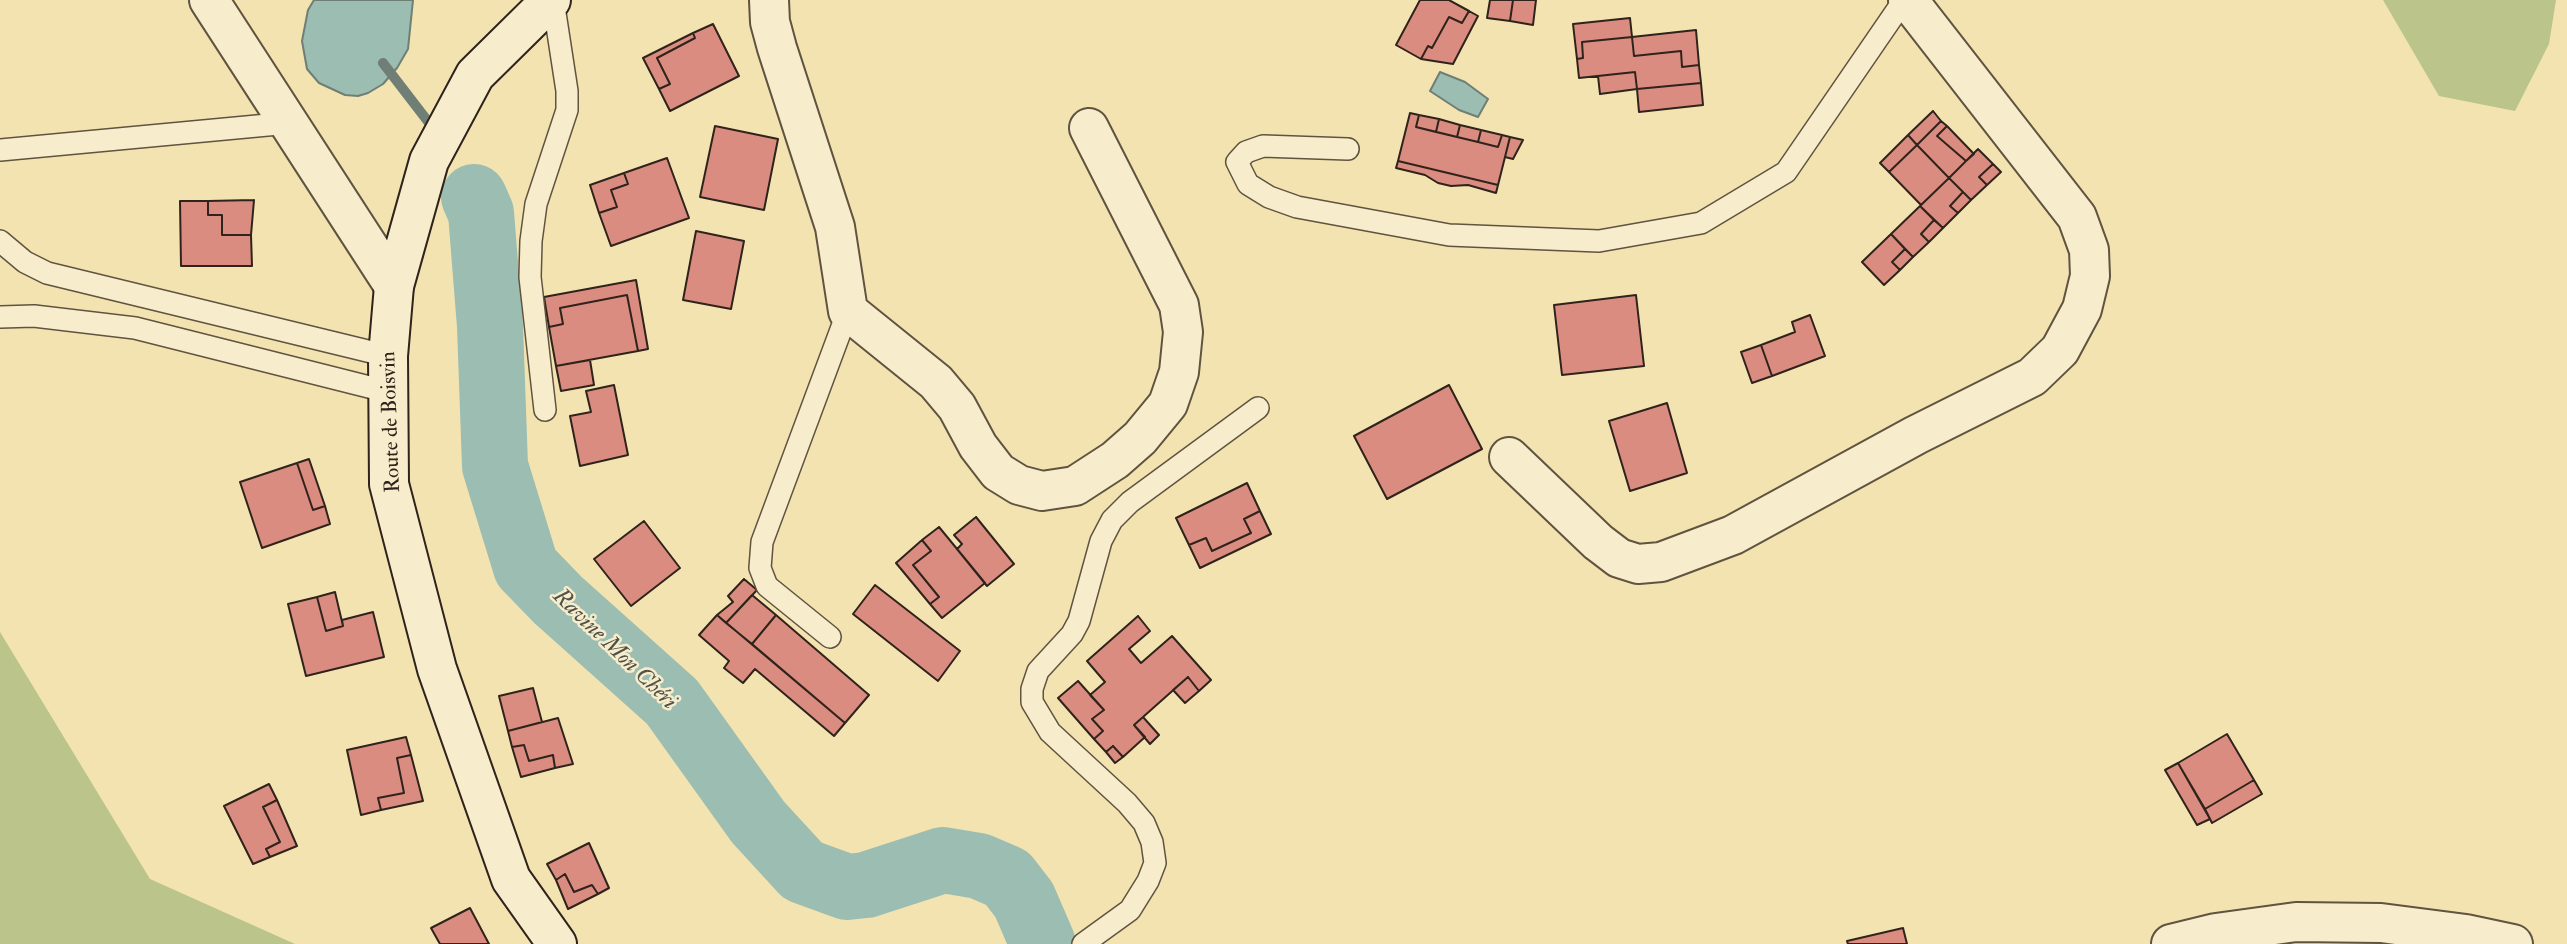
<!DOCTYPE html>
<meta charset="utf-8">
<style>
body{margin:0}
canvas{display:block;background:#f2e3b0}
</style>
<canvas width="2567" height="944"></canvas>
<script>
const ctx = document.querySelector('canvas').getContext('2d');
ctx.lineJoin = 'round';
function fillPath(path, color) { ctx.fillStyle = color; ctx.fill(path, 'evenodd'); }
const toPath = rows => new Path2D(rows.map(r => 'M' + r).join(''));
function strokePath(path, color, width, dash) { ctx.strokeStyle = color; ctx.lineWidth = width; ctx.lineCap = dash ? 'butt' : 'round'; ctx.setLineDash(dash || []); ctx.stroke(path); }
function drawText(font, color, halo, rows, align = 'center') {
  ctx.font = font + ' "IM FELL Double Pica",serif'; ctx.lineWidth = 5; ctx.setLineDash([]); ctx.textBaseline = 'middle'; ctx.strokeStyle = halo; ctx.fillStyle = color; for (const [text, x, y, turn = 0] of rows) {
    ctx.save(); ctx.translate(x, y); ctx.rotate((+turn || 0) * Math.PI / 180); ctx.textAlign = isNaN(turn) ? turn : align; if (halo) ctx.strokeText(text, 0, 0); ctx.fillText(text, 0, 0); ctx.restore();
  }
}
const green = toPath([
 [2383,0,2556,0,2549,44,2515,111,2439,96],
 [0,632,150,879,295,944,0,944]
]);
const water = toPath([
 [314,0,413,0,408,49,397,68,383,84,368,93,358,96,345,95,319,83,307,69,302,41,308,10,314,0],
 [1440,72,1465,82,1488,99,1478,117,1459,110,1430,91,1440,72]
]);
const stream = toPath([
 [383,63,433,128]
]);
const river = toPath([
 [474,197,481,213,490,326,495,466,526,567,558,600,672,702,758,822,803,871,847,887,866,885,943,860,979,866,1007,878,1024,900,1043,944]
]);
const building = toPath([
 [1420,0,1449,0,1469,11,1462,23,1449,17,1432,48,1428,46,1421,59,1396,45,1420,0],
 [1490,0,1513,0,1510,21,1487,18,1490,0],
 [1513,0,1536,0,1533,25,1510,21,1513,0],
 [1469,11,1478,16,1453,64,1421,59,1428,46,1432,48,1449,17,1462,23,1469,11],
 [1630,18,1632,37,1582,42,1583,58,1577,59,1573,24,1630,18],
 [713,24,739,76,670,111,659,89,670,84,657,58,695,38,693,33,713,24],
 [1696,30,1699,65,1682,67,1681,51,1634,56,1632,37,1696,30],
 [693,33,695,38,657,58,670,84,659,89,643,58,693,33],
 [1632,37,1634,56,1681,51,1682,67,1699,65,1701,83,1637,89,1635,72,1579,78,1577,59,1583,58,1582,42,1632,37],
 [1635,72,1637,89,1600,94,1598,76,1635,72],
 [1701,83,1703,105,1639,112,1637,89,1701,83],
 [1933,111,1941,121,1917,145,1908,135,1933,111],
 [1410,113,1419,115,1416,127,1478,142,1498,147,1502,135,1510,137,1498,185,1398,161,1410,113],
 [1419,115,1439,119,1436,132,1416,127,1419,115],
 [1439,119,1460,125,1457,137,1436,132,1439,119],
 [1941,121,1947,126,1937,136,1966,161,1949,178,1917,145,1941,121],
 [1460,125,1481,130,1478,142,1457,137,1460,125],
 [715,126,778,139,764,210,700,197,715,126],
 [1947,126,1974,154,1966,161,1937,136,1947,126],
 [1481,130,1502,135,1498,147,1478,142,1481,130],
 [1908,135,1917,145,1889,172,1880,163,1908,135],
 [1510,137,1523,140,1513,159,1505,157,1510,137],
 [1917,145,1949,178,1921,205,1889,172,1917,145],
 [1978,149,1993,164,1979,177,1987,185,1971,200,1949,178,1978,149],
 [667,158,689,218,611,246,599,213,617,207,611,190,628,184,624,173,667,158],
 [1398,161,1498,185,1496,193,1468,185,1451,186,1438,183,1425,175,1396,168,1398,161],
 [1993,164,2001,172,1987,185,1979,177,1993,164],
 [624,173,628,184,611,190,617,207,599,213,590,185,624,173],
 [1949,178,1963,192,1950,206,1958,213,1943,228,1920,206,1949,178],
 [1963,192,1971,200,1958,213,1950,206,1963,192],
 [254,200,251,235,222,235,222,215,208,215,208,201,254,200],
 [180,201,208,201,208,215,222,215,222,235,251,235,252,266,181,266,180,201],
 [1920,206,1934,220,1921,234,1929,242,1913,257,1891,234,1920,206],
 [1934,220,1943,228,1929,242,1921,234,1934,220],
 [696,231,744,241,731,309,683,300,696,231],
 [1891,234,1905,249,1892,262,1900,270,1884,285,1862,262,1891,234],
 [1905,249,1913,257,1900,270,1892,262,1905,249],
 [636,280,648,349,638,351,627,295,560,308,563,324,549,327,544,297,636,280],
 [627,295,638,351,556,366,549,327,563,324,560,308,627,295],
 [1636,295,1644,366,1562,375,1554,305,1636,295],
 [1810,315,1825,356,1772,376,1761,345,1795,332,1792,322,1810,315],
 [1761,345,1772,376,1752,383,1741,352,1761,345],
 [590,360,594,385,561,391,556,366,590,360],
 [614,385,628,455,580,466,570,416,591,412,586,391,614,385],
 [1449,385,1482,449,1387,499,1354,436,1449,385],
 [1667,403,1687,473,1630,491,1609,421,1667,403],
 [309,459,325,506,313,510,297,463,309,459],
 [297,463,313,510,325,506,330,524,262,548,240,482,297,463],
 [1247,483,1260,511,1244,519,1251,533,1212,551,1206,538,1189,545,1176,518,1247,483],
 [1260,511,1271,534,1200,568,1189,545,1206,538,1212,551,1251,533,1244,519,1260,511],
 [976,517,1014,564,987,586,957,549,962,544,954,535,976,517],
 [644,521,680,568,631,606,594,559,644,521],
 [939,527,985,583,942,618,930,604,939,597,913,565,931,551,922,540,939,527],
 [922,540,931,551,913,565,939,597,930,604,896,563,922,540],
 [744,579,757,590,726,623,717,615,733,602,728,596,744,579],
 [875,585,960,651,938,681,853,614,875,585],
 [335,592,343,626,326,631,317,597,335,592],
 [752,595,776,615,752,644,726,623,752,595],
 [317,597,326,631,343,626,342,620,373,612,384,657,306,676,288,604,317,597],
 [717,615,845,723,834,736,755,669,743,683,724,668,729,661,699,635,717,615],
 [776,615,869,695,845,723,752,644,776,615],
 [1138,616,1150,631,1129,649,1141,663,1172,636,1211,680,1199,691,1188,677,1134,725,1145,737,1123,757,1113,746,1106,752,1094,739,1103,731,1092,719,1104,710,1090,695,1105,682,1087,661,1138,616],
 [1188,677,1199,691,1185,703,1173,690,1188,677],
 [1078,681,1104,710,1092,719,1103,731,1094,739,1058,698,1078,681],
 [533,688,542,722,508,731,499,696,533,688],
 [1143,717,1159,735,1150,744,1134,725,1143,717],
 [558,718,573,764,555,768,553,755,529,761,524,745,512,747,508,731,558,718],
 [2227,734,2254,780,2205,809,2178,763,2227,734],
 [406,737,411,755,397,758,404,793,378,798,381,810,361,815,347,750,406,737],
 [524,745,529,761,553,755,555,768,521,777,512,747,524,745],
 [1113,746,1123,757,1115,763,1106,752,1113,746],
 [411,755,423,801,381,810,378,798,404,793,397,758,411,755],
 [2178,763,2210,819,2197,825,2165,770,2178,763],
 [2254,780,2262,794,2212,823,2205,809,2254,780],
 [269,784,277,800,263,807,280,842,266,849,270,857,253,864,224,806,269,784],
 [277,800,297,846,270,857,266,849,280,842,263,807,277,800],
 [589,843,609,888,598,894,592,885,574,892,565,874,556,880,547,864,589,843],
 [565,874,574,892,592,885,598,894,568,909,556,880,565,874],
 [470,908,489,944,440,944,431,928,470,908],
 [1903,928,1907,944,1848,944,1847,941,1903,928]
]);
const service = toPath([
 [1348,149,1263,146,1246,152,1237,162,1248,184,1269,197,1297,207,1449,235,1599,241,1701,223,1786,172,1904,0],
 [0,150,289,123],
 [0,241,25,262,47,273,388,356],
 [0,317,34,316,135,328,389,392],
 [545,410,530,277,531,241,536,204,567,110,567,91,553,0],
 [830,637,767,586,760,568,762,542,848,311],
 [1083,944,1130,910,1148,881,1155,863,1152,842,1144,823,1127,803,1050,732,1032,702,1032,689,1038,671,1072,634,1079,621,1101,541,1112,520,1130,502,1258,408]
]);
const minor = toPath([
 [209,0,394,286],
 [769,0,770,22,777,48,835,227,848,311,936,382,957,407,978,446,998,472,1019,485,1042,491,1075,486,1115,460,1140,438,1168,404,1179,372,1183,332,1179,305,1089,128],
 [1509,457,1598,542,1619,558,1638,564,1661,562,1733,535,1916,435,2032,377,2060,350,2082,309,2090,276,2089,250,2077,217,1908,0],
 [2171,944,2216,933,2296,922,2381,923,2466,934,2513,944]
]);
const secondary = toPath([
 [551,0,475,75,429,161,394,286,388,356,389,484,437,669,511,879,557,944]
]);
const streetNames = [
 ["Route de Boisvin",392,422,-92]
];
const waterNames = [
 ["Ravine Mon Chéri",614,650,44]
];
fillPath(green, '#bac48b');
fillPath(water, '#9cbdb1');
strokePath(water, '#707f75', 2);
strokePath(stream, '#707f75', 10);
strokePath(river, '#9cbdb1', 66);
fillPath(building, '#da8c80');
strokePath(building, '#2f231b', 2);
strokePath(service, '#605340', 24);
strokePath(minor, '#605340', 42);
strokePath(secondary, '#2f231b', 42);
strokePath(service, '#f7edcc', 21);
strokePath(minor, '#f7edcc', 38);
strokePath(secondary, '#f7edcc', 38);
drawText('21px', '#2f231b', '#f7edcc', streetNames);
drawText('italic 23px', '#505148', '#f7edcc', waterNames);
</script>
